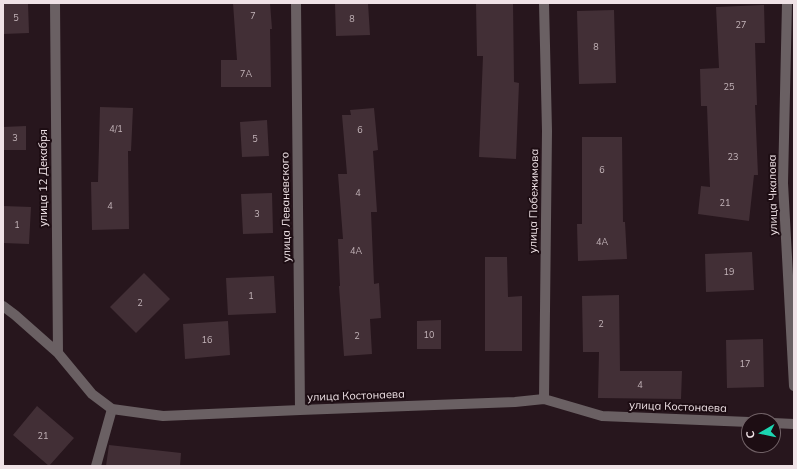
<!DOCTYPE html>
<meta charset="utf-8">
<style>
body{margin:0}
#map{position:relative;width:797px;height:469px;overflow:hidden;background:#27161d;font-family:Mulish,sans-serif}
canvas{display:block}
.frame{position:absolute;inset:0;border:4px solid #efe2e6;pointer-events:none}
.north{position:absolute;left:741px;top:413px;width:40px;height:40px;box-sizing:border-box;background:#1d0d13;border:1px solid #716267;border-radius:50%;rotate:261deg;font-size:11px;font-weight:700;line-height:16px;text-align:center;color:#efe2e6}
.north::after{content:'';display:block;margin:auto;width:14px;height:18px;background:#1bd5b1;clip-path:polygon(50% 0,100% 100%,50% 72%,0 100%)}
</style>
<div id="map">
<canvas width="797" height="469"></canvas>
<div class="frame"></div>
<div class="north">С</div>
</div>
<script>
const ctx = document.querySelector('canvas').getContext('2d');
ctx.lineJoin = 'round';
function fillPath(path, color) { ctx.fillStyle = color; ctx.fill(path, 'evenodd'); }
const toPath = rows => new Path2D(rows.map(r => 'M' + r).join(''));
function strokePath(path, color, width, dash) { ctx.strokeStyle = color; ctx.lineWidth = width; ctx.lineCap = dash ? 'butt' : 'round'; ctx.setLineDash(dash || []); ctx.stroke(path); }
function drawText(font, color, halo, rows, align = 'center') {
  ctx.font = font + ' Mulish,sans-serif'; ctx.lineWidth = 4; ctx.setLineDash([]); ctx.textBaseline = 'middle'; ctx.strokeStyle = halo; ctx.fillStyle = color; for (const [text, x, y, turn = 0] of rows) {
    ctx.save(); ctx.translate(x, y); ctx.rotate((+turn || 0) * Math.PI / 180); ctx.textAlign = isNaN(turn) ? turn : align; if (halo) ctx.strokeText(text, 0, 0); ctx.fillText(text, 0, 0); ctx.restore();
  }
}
const building = toPath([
 [3,3,28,3,29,33,3,34],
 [233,3,270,3,272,29,270,29,271,87,221,87,221,60,237,60],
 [335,3,368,3,370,35,336,36],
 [476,3,513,3,514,82,519,83,516,159,479,157,483,56,477,56],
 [764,5,765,43,755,43,757,105,755,105,758,175,754,175,749,221,698,214,701,186,710,187,707,106,701,106,700,69,719,68,716,7],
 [614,10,616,83,579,84,577,11],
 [100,107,133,108,131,151,128,151,129,229,92,230,91,182,98,182],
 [374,108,378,150,373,151,377,212,371,212,374,284,379,283,381,318,370,319,372,354,344,356,339,286,340,286,338,239,343,239,338,174,347,174,342,115,351,115,350,110],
 [267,120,269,156,242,157,240,122],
 [26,126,26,150,3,150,3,127],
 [582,137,622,137,623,222,625,222,627,259,578,261,577,224,582,224],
 [272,193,273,233,243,234,241,194],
 [3,206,31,207,29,244,3,243],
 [752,252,754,290,706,292,705,254],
 [485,257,507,257,508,297,522,296,522,351,485,351],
 [144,273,170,299,136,333,110,307],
 [274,276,276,313,228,315,226,278],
 [619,295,620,371,682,371,681,399,598,398,599,352,583,352,582,296],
 [441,320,441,349,417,349,417,321],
 [228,321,230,355,185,359,183,324],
 [763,339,764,387,727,388,726,340],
 [37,406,74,438,49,466,13,435],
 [109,445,181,453,180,466,106,466]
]);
const service = toPath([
 [96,466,112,409]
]);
const minor = toPath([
 [55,3,58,353],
 [296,3,300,410],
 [787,3,783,183,794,386],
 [3,306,15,315,58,353,92,394,112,409,163,416,300,410,515,402,544,399,602,416,749,422],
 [544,399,547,131,544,3],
 [773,423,794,424]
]);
const numberNames = [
 ["7",253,16],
 ["5",16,18],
 ["8",352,19],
 ["27",741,25],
 ["8",596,47],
 ["7А",246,74],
 ["25",729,87],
 ["4/1",116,129],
 ["6",360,130],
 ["3",15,138],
 ["5",255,139],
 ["23",733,157],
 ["6",602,170],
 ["4",358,193],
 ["21",725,203],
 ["4",110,206],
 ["3",257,214],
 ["1",17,225],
 ["4А",602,242],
 ["4А",356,251],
 ["19",729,272],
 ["1",251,296],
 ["2",140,303],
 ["2",601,324],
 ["10",429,335],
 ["2",357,336],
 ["16",207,340],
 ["17",745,364],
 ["4",640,385],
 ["21",43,436]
];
const streetNames = [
 ["улица 12 Декабря",44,178,-90],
 ["улица Чкалова",773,195,-91],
 ["улица Побежимова",534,201,-89],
 ["улица Леваневского",286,207,-91],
 ["улица Костонаева",356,396,-2],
 ["улица Костонаева",678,407,2]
];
fillPath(building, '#422f36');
strokePath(service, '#6a6063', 10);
strokePath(minor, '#6a6063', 10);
drawText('9px', '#c4b5ba', null, numberNames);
drawText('11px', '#efe2e6', '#1d0d13', streetNames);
</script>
